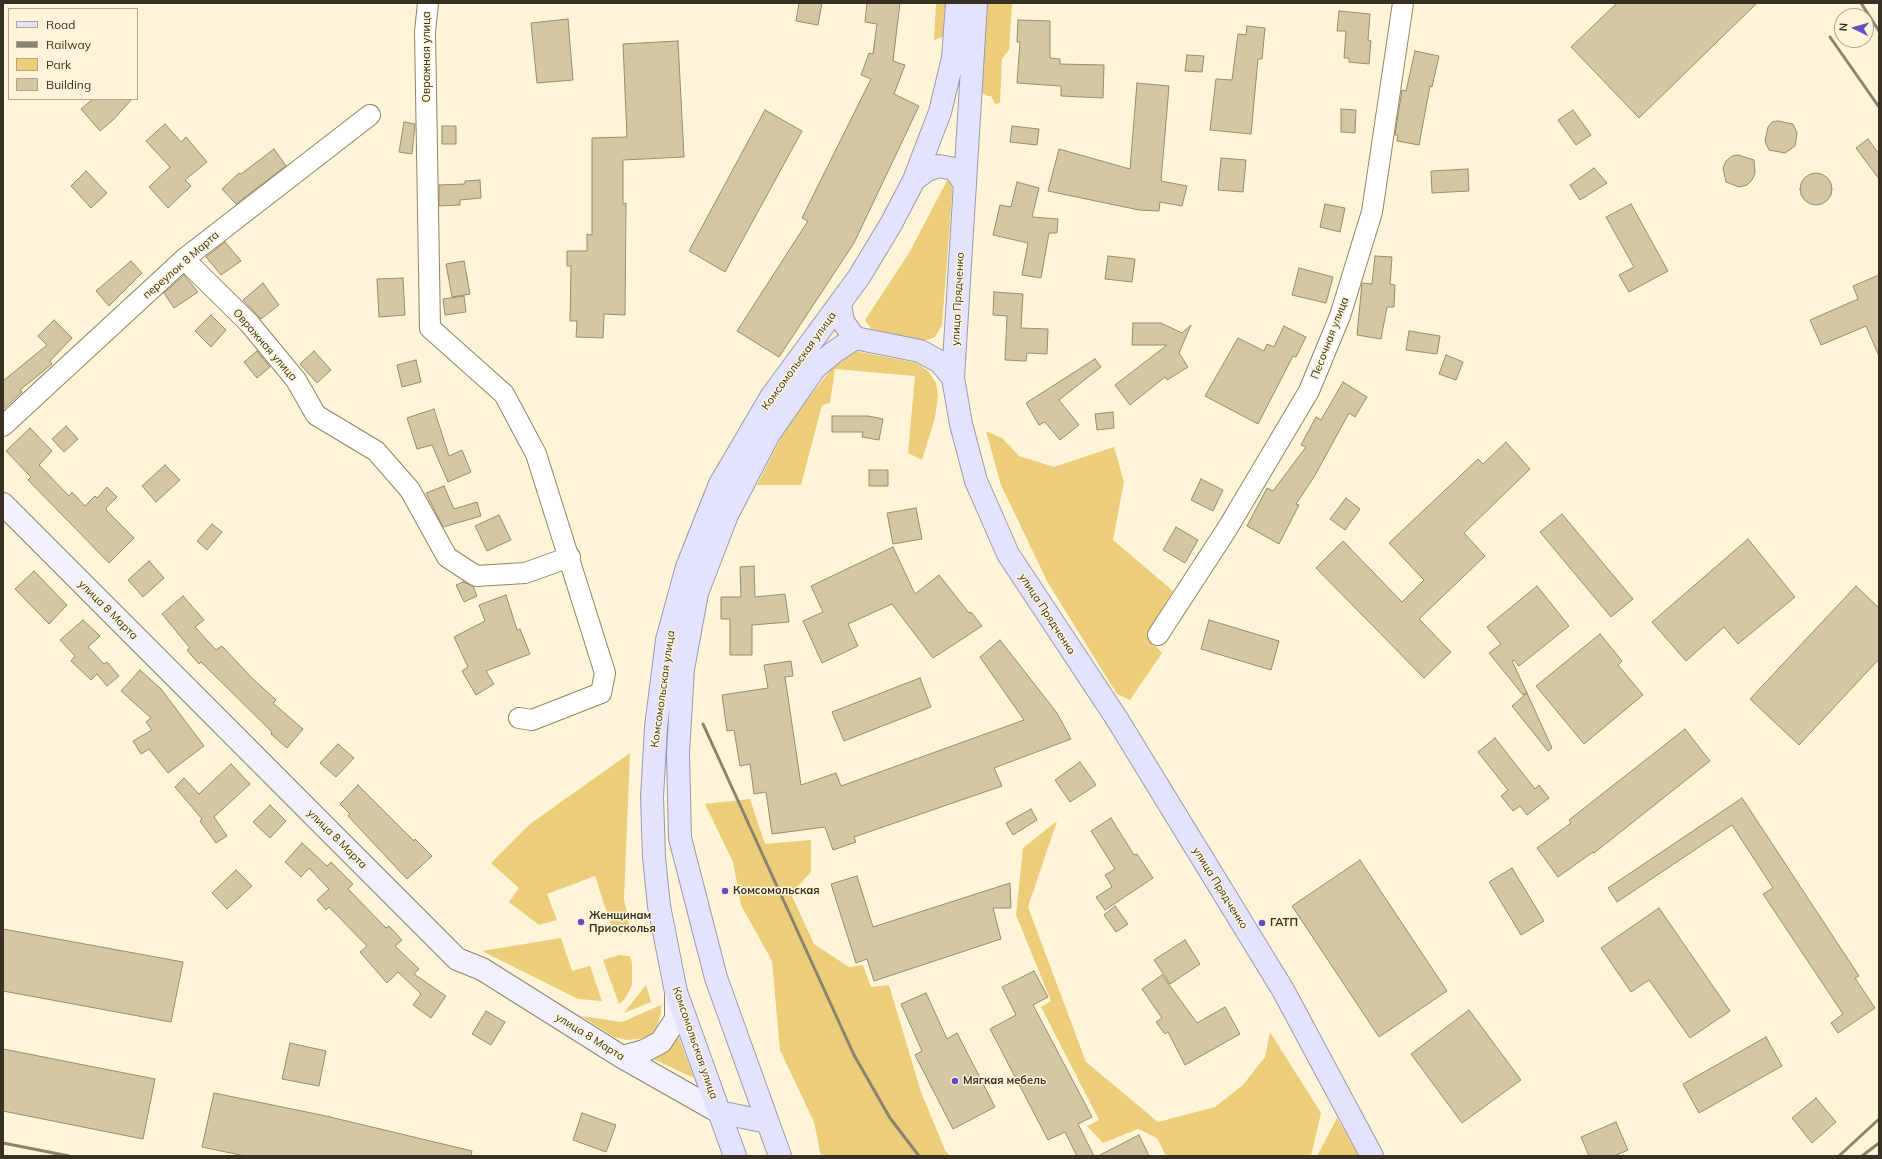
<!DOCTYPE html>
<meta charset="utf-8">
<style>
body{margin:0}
#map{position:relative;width:1882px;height:1159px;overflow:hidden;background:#fef4d7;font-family:Mulish,sans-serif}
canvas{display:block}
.frame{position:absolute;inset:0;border:4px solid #363123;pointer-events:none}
.legend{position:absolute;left:8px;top:8px;width:130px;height:92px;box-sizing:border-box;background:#fef4d7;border:1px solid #aea68f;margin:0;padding:5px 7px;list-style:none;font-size:12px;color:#363123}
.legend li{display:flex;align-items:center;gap:8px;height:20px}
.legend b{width:20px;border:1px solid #aea68f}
.north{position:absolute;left:1834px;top:8px;width:40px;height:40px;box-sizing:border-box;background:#fef4d7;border:1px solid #aea68f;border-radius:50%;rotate:275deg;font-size:11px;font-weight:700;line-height:16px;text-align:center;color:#363123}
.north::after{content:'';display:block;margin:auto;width:14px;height:18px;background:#5f4ec6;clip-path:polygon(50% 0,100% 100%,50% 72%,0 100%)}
</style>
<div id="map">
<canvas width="1882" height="1159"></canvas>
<div class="frame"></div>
<ul class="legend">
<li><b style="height:5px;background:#e3e3fe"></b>Road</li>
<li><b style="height:5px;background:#8b836f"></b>Railway</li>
<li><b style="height:11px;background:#ecce7a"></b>Park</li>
<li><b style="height:11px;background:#d4c7a4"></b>Building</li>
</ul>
<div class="north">N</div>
</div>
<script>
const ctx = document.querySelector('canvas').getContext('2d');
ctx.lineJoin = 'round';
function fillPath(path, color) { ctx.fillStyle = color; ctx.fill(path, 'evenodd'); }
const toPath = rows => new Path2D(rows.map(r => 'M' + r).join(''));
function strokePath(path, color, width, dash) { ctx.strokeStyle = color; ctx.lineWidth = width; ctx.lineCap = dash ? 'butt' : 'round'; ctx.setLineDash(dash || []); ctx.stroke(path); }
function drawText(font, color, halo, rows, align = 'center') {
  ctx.font = font + ' Mulish,sans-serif'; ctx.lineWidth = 3; ctx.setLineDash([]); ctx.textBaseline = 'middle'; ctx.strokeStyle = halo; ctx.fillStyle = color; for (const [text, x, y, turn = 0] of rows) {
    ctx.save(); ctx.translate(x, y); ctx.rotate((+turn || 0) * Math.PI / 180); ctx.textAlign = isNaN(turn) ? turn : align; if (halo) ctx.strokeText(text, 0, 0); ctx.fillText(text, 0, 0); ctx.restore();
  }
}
const green = toPath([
 [936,3,952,3,946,36,934,40],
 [987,3,1012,3,1009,50,1002,59,1000,103,995,104,991,96,987,96,982,92],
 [948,179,953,182,942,325,935,337,921,342,871,329,865,320,909,253],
 [855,351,917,363,928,371,936,383,938,395,935,418,922,460,908,453,915,376,835,369,830,403,822,405,801,485,757,485,788,424,841,357],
 [986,431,1002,438,1019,456,1054,467,1114,447,1124,482,1113,540,1173,591,1146,635,1162,653,1130,700,1117,694,1048,583,1001,485],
 [630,753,624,899,630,928,613,931,595,876,547,894,557,920,539,925,509,902,519,888,491,863,530,824],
 [750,799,765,844,811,840,811,872,791,894,814,944,849,967,863,965,871,987,889,985,921,1092,945,1150,950,1156,821,1156,814,1122,780,1050,772,961,741,905,733,862,705,804],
 [1057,821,1028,907,1086,1062,1158,1122,1215,1107,1243,1085,1265,1057,1270,1032,1321,1113,1311,1156,1166,1156,1157,1138,1138,1129,1103,1143,1087,1126,1099,1120,1041,1007,1051,1001,1016,915,1023,848],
 [561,938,572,971,590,966,602,1001,578,999,482,951],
 [619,955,630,956,632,963,632,985,625,999,619,1004,603,960],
 [646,985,651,1002,624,1013],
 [661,1005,661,1013,657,1026,651,1035,640,1039,627,1040,614,1037,581,1016,622,1022],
 [678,1035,694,1078,653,1059,668,1048],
 [1337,1118,1359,1156,1317,1156]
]);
const building = toPath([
 [799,3,822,3,818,25,796,21,799,3],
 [867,3,900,3,893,61,905,65,894,94,919,106,854,243,779,357,737,331,808,221,802,218,871,79,861,75,869,53,873,54,877,24,865,22,867,3],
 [1617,3,1757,3,1639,118,1571,47,1617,3],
 [1339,11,1370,14,1368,40,1371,41,1369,64,1349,62,1349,58,1344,58,1346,31,1337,31,1339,11],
 [568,19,573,80,537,83,531,23,568,19],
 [1018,20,1050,21,1050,58,1060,59,1060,64,1104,65,1103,98,1061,96,1061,86,1017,83,1020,42,1017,42,1018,20],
 [1247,26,1265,28,1262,59,1258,59,1251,134,1210,130,1216,79,1232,80,1238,34,1246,35,1247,26],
 [678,41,684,157,623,160,623,204,626,203,625,315,604,314,603,338,576,337,577,321,570,321,571,266,567,266,567,251,587,251,587,234,592,235,592,138,627,137,623,44,678,41],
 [1415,51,1439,56,1432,87,1430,86,1419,145,1397,141,1398,135,1395,135,1402,90,1406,91,1415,51],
 [1187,55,1204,56,1202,72,1185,71,1187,55],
 [1137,83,1169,86,1161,181,1187,186,1182,206,1160,202,1159,211,1139,210,1048,191,1059,149,1130,169,1137,83],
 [93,99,132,99,113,120,100,131,81,109,93,99],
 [1341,109,1356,110,1355,133,1341,132,1341,109],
 [765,110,802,131,725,272,689,251,765,110],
 [1573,110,1591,135,1576,145,1558,120,1573,110],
 [1778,121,1793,124,1797,133,1795,146,1785,153,1769,150,1765,141,1768,127,1772,122,1778,121],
 [404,122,415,124,412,154,399,152,404,122],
 [165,124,181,142,186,137,207,162,185,180,191,186,168,208,149,187,170,167,146,141,165,124],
 [442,126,456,126,456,144,442,144,442,126],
 [1012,126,1039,129,1037,145,1010,142,1012,126],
 [1868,139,1879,154,1879,179,1856,148,1868,139],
 [274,149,286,166,236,204,222,189,239,173,241,174,274,149],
 [1738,155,1754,160,1755,173,1752,180,1747,185,1739,187,1726,182,1723,168,1726,161,1732,156,1738,155],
 [1221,158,1246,160,1243,192,1218,190,1221,158],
 [1594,168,1607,183,1580,200,1570,185,1594,168],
 [1468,169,1469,191,1432,193,1431,171,1468,169],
 [86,171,107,193,91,208,71,186,86,171],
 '1800 189a16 16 0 1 1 32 0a16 16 0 1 1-32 0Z',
 [480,180,481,198,460,200,460,205,439,206,439,185,465,184,465,181,480,180],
 [1017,182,1039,188,1032,217,1058,219,1057,233,1049,233,1041,278,1022,275,1028,243,993,235,1000,205,1011,207,1017,182],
 [1325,204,1345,208,1340,232,1320,227,1325,204],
 [1631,204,1668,271,1629,292,1619,275,1634,267,1606,217,1631,204],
 [225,242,241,261,221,275,206,257,225,242],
 [1108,256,1135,259,1132,282,1105,279,1108,256],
 [1375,256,1392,257,1390,284,1395,285,1394,307,1387,307,1381,339,1357,335,1362,283,1372,284,1375,256],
 [131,261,142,273,109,306,96,291,131,261],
 [464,261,470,294,452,297,446,264,464,261],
 [1299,268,1333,277,1326,303,1292,295,1299,268],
 [184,275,198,292,174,308,164,293,184,275],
 [1879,275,1879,356,1866,326,1821,345,1810,320,1858,299,1853,286,1879,275],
 [403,278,405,315,379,317,377,279,403,278],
 [263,283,279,305,261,319,243,300,263,283],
 [994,292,1023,294,1021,328,1048,329,1047,354,1027,353,1026,361,1005,360,1007,316,993,315,994,292],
 [464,296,466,312,445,315,443,299,464,296],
 [211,315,226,330,211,347,195,331,211,315],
 [54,320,72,338,50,361,52,364,20,390,22,392,3,409,3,381,47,345,38,336,54,320],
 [1133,323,1161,323,1182,333,1191,325,1179,353,1188,367,1167,380,1165,377,1130,405,1115,385,1167,345,1132,345,1133,323],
 [1284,326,1306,337,1296,357,1293,356,1258,424,1205,396,1238,338,1264,351,1267,344,1274,347,1284,326],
 [1409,331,1440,336,1437,354,1406,350,1409,331],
 [257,351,270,367,257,378,244,362,257,351],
 [314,351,331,370,317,383,300,364,314,351],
 [1446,355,1463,362,1456,380,1439,374,1446,355],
 [1095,359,1101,367,1059,400,1079,425,1060,440,1045,422,1039,425,1026,403,1095,359],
 [416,360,421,382,402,387,397,365,416,360],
 [1343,382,1367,397,1355,417,1349,413,1314,477,1296,504,1299,505,1279,544,1247,526,1267,488,1273,491,1306,447,1301,445,1316,417,1321,420,1343,382],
 [434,409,449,456,462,450,471,472,448,482,432,445,417,449,407,418,434,409],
 [1113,412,1114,428,1097,430,1095,414,1113,412],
 [832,416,868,416,883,419,879,440,862,437,863,432,832,432,832,416],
 [66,426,78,439,64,452,52,439,66,426],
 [30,428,52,451,39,465,69,496,72,492,85,506,95,496,97,498,107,487,117,497,106,508,107,511,134,538,109,563,28,480,31,477,6,451,30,428],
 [1506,442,1530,469,1464,533,1485,556,1419,619,1451,652,1424,678,1316,568,1343,541,1402,602,1424,580,1389,543,1478,459,1483,464,1506,442],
 [165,465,180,480,156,502,142,486,165,465],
 [869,470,888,470,888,486,869,486,869,470],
 [1201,479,1223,490,1213,511,1191,500,1201,479],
 [444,486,454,509,477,502,481,516,443,527,426,493,444,486],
 [1346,498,1360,509,1345,530,1330,519,1346,498],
 [916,508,922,539,893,544,887,513,916,508],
 [1562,514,1633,599,1611,617,1540,532,1562,514],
 [499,515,511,540,487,551,475,526,499,515],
 [212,524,222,532,207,550,197,541,212,524],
 [1176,527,1198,540,1185,563,1163,550,1176,527],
 [1748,539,1795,597,1738,644,1724,627,1686,661,1652,622,1748,539],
 [893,547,915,594,939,575,969,613,971,612,982,626,933,658,892,604,848,624,858,646,822,663,803,621,823,612,811,586,893,547],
 [149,561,164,578,143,597,128,580,149,561],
 [754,566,755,597,785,594,789,622,752,625,752,655,730,655,730,619,721,619,721,597,741,597,740,567,754,566],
 [34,571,67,605,49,624,15,589,34,571],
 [463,582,473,586,477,596,464,602,456,585,463,582],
 [1537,586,1569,626,1519,666,1514,660,1512,661,1527,693,1523,695,1489,653,1501,644,1487,627,1537,586],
 [1856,586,1879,608,1879,659,1799,745,1750,699,1856,586],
 [506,595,517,630,520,629,530,654,486,671,494,684,476,695,462,671,468,667,454,637,485,621,479,605,506,595],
 [183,596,204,620,195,627,216,650,222,646,252,678,276,700,273,703,303,729,287,748,271,734,272,732,201,662,199,664,187,650,190,648,162,614,183,596],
 [83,620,100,636,88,647,104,664,107,662,119,676,107,686,97,674,91,680,71,661,75,656,60,640,83,620],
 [1209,620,1279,641,1271,670,1201,649,1209,620],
 [1600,634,1622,661,1618,665,1643,695,1584,744,1536,686,1600,634],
 [1000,640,1057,713,1071,739,994,768,1002,786,854,837,856,842,833,850,825,827,772,834,766,792,754,794,750,764,740,766,734,730,727,731,722,695,768,688,764,665,791,661,793,676,785,677,801,785,836,773,841,786,1024,720,980,657,1000,640],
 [140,670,161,689,204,746,168,773,149,749,141,754,133,741,152,730,146,722,151,718,121,691,140,670],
 [920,678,931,707,844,741,832,712,920,678],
 [1527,693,1552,748,1548,751,1512,706,1527,693],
 [1685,729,1710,761,1594,853,1593,852,1558,877,1537,848,1571,823,1569,820,1685,729],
 [1495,738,1535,789,1539,785,1549,798,1527,815,1520,806,1513,811,1501,796,1508,790,1478,752,1495,738],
 [338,744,354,758,336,777,320,763,338,744],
 [1080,762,1096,785,1070,802,1055,780,1080,762],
 [231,764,250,784,214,817,227,836,216,843,200,821,202,819,175,787,184,778,199,794,231,764],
 [358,785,414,841,415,839,432,856,407,879,348,816,350,814,340,804,358,785],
 [1742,798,1859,976,1855,978,1875,1008,1838,1033,1831,1023,1843,1014,1763,894,1773,888,1732,825,1617,902,1608,888,1742,798],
 [270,805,286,821,270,838,253,822,270,805],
 [1031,809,1037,820,1013,835,1006,823,1031,809],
 [1111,818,1134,855,1137,854,1153,878,1105,910,1096,897,1112,887,1105,875,1115,869,1091,831,1111,818],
 [302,843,327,866,331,862,353,884,348,889,386,928,389,926,402,940,395,946,419,969,414,974,446,996,431,1018,413,1005,421,994,398,972,387,983,360,952,367,946,329,907,326,910,317,900,329,889,309,868,301,877,285,862,302,843],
 [1360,860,1447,991,1379,1037,1292,906,1360,860],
 [1512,868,1544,921,1521,935,1489,882,1512,868],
 [236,870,252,886,227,909,212,893,236,870],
 [857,876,873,927,1010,883,1011,908,993,908,1001,939,874,981,867,959,856,963,831,884,857,876],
 [1115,906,1128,924,1116,932,1104,915,1115,906],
 [1659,908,1730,1011,1690,1038,1649,980,1631,992,1601,948,1659,908],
 [3,929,183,962,171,1022,3,991,3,929],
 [1185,940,1200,964,1170,984,1154,960,1185,940],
 [1034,971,1048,997,1033,1005,1092,1117,1078,1124,1094,1156,1077,1156,1065,1132,1048,1140,990,1029,1016,1015,1002,987,1034,971],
 [1162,975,1197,1023,1225,1007,1240,1034,1185,1065,1168,1032,1165,1034,1156,1022,1162,1018,1142,989,1162,975],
 [926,993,947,1039,957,1033,995,1107,953,1129,915,1055,922,1051,901,1004,926,993],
 [1469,1010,1521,1080,1462,1123,1411,1054,1469,1010],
 [486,1011,505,1022,491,1045,472,1034,486,1011],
 [1766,1037,1782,1066,1699,1113,1683,1084,1766,1037],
 [290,1043,326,1051,319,1086,282,1079,290,1043],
 [3,1049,155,1079,143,1139,3,1111,3,1049],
 [214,1093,326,1116,472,1151,471,1156,245,1156,202,1147,214,1093],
 [1816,1098,1836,1122,1812,1143,1792,1118,1816,1098],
 [582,1113,616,1125,606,1152,573,1140,582,1113],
 [1616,1122,1628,1150,1614,1156,1589,1156,1581,1137,1616,1122],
 [1139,1135,1149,1156,1098,1156,1139,1135]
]);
const street = toPath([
 [428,3,425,32,430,328,504,394,536,454,605,673,601,693,532,720,519,718],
 [184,259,249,323,296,380,316,415,376,451,410,490,447,557,476,576,525,573,570,557],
 [3,426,184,259,370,115],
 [1158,635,1227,529,1309,391,1340,316,1372,212,1403,3]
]);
const secondary = toPath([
 [3,504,457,959,482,969,622,1057,719,1112],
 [622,1057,644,1051,661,1042,676,1019,676,992]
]);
const primary = toPath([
 [976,3,953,378,961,424,976,481,1008,554,1117,719,1283,990,1372,1156],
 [914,180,927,170,939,166,954,169,965,184],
 [840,304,843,322,855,338,920,351,940,362,953,378],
 [719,1112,767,1122],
 [735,1156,676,992,659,906,654,857,652,797,656,727,667,640,687,567,720,484,771,397,859,277,891,224,914,180,940,112,953,58,957,3],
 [780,1156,716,978,680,838,678,753,683,669,697,593,727,515,769,434,815,368,834,352,855,338]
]);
const rail = toPath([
 [1861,3,1879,31],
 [1830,37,1879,107],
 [703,724,854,1055,890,1118,919,1156],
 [3,1143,69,1156],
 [1839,1156,1879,1119],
 [1862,1156,1879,1143]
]);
const markers = [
 [725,891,4,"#5f4ec6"],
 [581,922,4,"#5f4ec6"],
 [1262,923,4,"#5f4ec6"],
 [955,1081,4,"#5f4ec6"]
];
const streetNames = [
 ["Овражная улица",427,57,-90],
 ["переулок 8 Марта",181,265,-41],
 ["улица Прядченко",958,299,-87],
 ["Песочная улица",1330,338,-69],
 ["Овражная улица",265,345,49],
 ["Комсомольская улица",799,361,-54],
 ["улица 8 Марта",108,610,45],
 ["улица Прядченко",1047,614,57],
 ["Комсомольская улица",663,689,-82],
 ["улица 8 Марта",337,839,45],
 ["улица Прядченко",1220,888,58],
 ["улица 8 Марта",590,1037,32],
 ["Комсомольская улица",695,1043,71]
];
const poiNames = [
 ["Комсомольская",733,891],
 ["Женщинам",589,916],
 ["Приосколья",589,929],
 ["ГАТП",1270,923],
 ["Мягкая мебель",963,1081]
];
fillPath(green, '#ecce7a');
fillPath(building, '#d4c7a4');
strokePath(building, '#988c6b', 1);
strokePath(street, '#908463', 22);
strokePath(secondary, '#908463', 24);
strokePath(primary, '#9a99b1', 24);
strokePath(street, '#fff', 20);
strokePath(secondary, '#f1f1ff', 22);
strokePath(primary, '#e3e3fe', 22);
strokePath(rail, '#8b836f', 3);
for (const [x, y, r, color] of markers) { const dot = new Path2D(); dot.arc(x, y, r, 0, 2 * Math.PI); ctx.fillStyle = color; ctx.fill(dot); strokePath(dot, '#fef4d7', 1.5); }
drawText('11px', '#363123', '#fef4d7', streetNames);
drawText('bold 11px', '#363123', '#fef4d7', poiNames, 'left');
</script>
